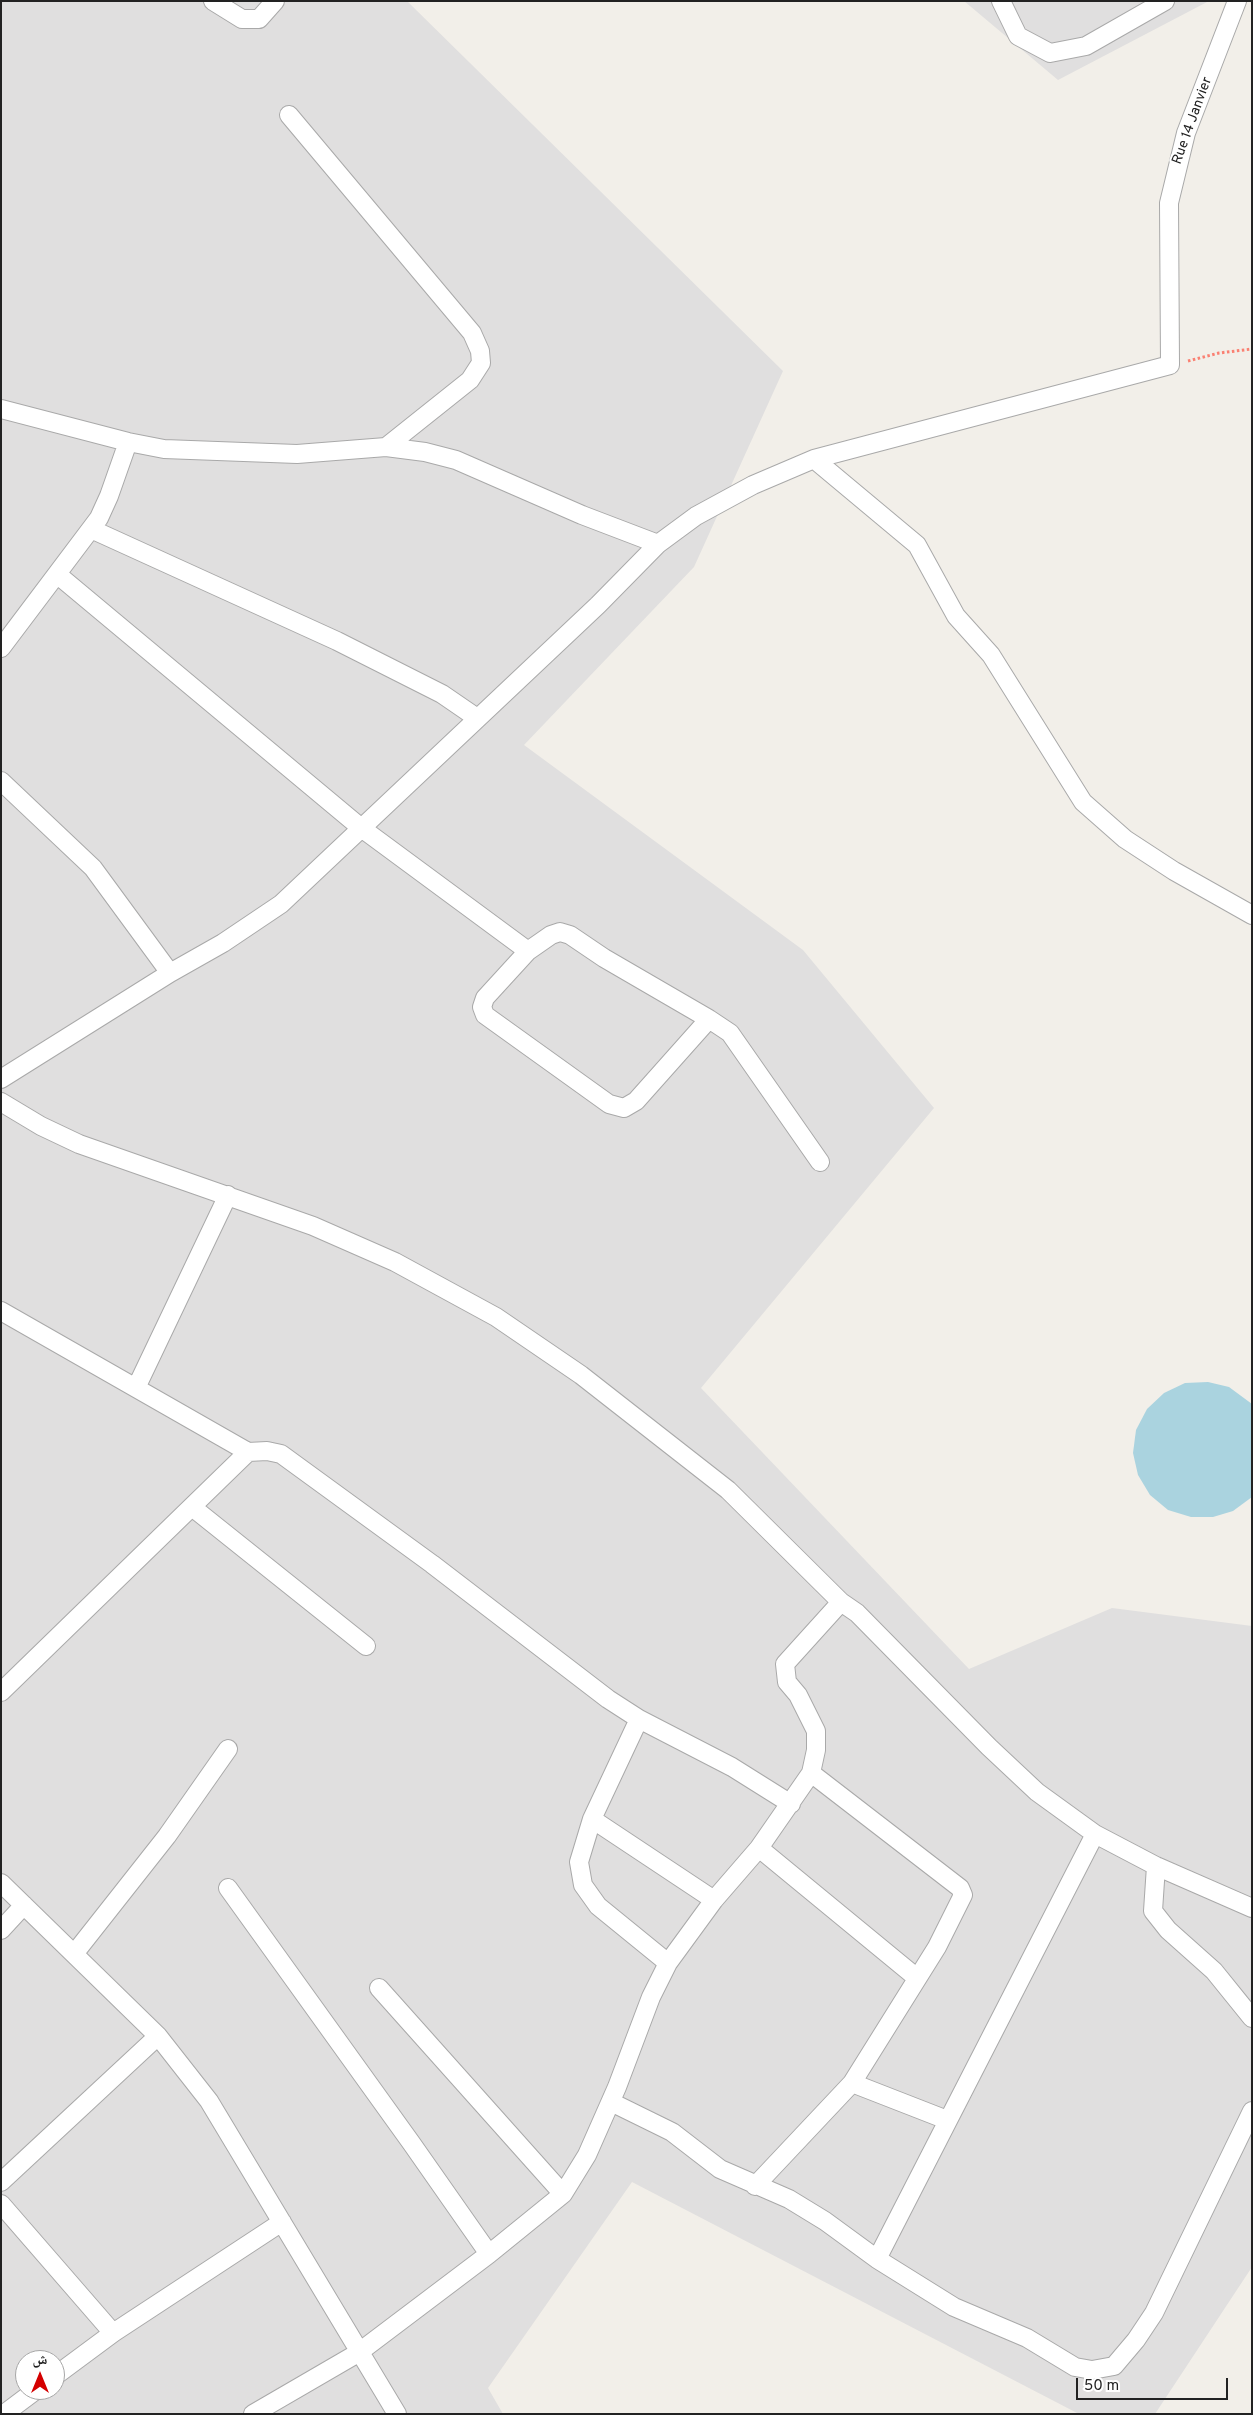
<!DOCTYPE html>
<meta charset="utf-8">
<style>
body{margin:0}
#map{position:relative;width:1253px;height:2415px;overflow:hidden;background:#f2efe9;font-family:Overpass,"Noto Naskh Arabic",sans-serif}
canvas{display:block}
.frame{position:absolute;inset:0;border:2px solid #222;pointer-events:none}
.north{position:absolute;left:15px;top:2350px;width:50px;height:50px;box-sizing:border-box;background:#fff;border:1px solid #a7a7a7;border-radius:50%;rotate:0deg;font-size:14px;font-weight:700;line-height:20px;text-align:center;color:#222}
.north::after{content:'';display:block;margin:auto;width:18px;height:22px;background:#d40000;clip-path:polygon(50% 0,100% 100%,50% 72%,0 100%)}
.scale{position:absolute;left:1076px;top:2378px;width:152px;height:22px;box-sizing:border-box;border:2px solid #222;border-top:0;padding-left:6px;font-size:15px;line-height:18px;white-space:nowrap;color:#222;-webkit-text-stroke:4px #fff;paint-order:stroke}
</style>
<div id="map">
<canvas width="1253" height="2415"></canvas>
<div class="frame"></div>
<div class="north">ش</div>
<div class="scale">50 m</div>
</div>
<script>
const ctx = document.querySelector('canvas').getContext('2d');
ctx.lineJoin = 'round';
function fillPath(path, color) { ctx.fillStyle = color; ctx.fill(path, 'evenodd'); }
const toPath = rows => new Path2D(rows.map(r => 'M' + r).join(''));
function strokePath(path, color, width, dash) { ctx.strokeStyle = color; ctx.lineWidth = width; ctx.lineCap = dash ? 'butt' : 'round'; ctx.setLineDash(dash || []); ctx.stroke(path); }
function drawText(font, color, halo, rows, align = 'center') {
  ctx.font = font + ' Overpass,sans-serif'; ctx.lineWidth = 4; ctx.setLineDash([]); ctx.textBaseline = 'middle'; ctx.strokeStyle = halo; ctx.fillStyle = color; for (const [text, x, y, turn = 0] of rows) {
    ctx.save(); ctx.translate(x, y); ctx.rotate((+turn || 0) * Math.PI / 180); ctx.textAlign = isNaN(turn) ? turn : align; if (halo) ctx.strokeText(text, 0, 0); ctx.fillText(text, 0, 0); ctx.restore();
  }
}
const residential = toPath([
 [1,1,407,1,783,371,694,567,524,745,803,950,934,1108,701,1388,969,1669,1112,1608,1252,1626,1252,2267,1155,2414,1079,2414,632,2182,488,2388,503,2414,1,2414],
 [25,2360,55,2360,55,2390,25,2390],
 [964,1,1209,1,1058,80]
]);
const water = toPath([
 [1208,1382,1229,1387,1252,1404,1252,1497,1233,1511,1213,1517,1191,1517,1168,1510,1150,1495,1138,1475,1133,1453,1136,1430,1147,1409,1164,1393,1185,1383]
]);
const path = toPath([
 [1188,361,1219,353,1252,349]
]);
const street = toPath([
 [213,1,242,19,259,19,275,1],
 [1001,1,1018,36,1050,53,1086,46,1165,1],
 [289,115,472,333,480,351,481,363,470,380,386,447],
 [1,409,128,442,164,449,297,454,386,447,425,452,456,460,582,515,658,544,696,516,753,485,814,459,1170,365,1169,203,1186,133,1237,1],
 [814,459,917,545,956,616,991,655,1083,802,1125,839,1174,871,1252,915],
 [91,529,337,641,442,694,477,718],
 [58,575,360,827,528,951],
 [1,648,99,518,109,496,128,442],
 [1,781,93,868,170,973],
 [709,1019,636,1101,624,1108,609,1104,485,1015,482,1007,485,998,528,951,551,935,560,932,570,935,604,958,709,1019,730,1033,820,1162],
 [1,1079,170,973,223,943,281,904,598,605,658,544],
 [1,1102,41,1126,79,1144,313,1226,395,1262,496,1317,581,1375,728,1490,841,1602,857,1613,989,1747,1037,1792,1095,1834,1156,1866,1252,1908],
 [1,1311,248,1452,1,1692],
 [136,1388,228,1195],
 [248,1452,267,1451,281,1454,432,1564,608,1699,639,1719,732,1767,791,1804],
 [192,1507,366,1646],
 [639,1719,592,1819,579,1862,583,1885,598,1906,668,1963],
 [592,1819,714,1900],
 [759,1848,917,1978],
 [1156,1866,1153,1911,1168,1930,1214,1971,1252,2018],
 [1,1883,158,2036,209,2101,397,2414],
 [228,1888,412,2144,489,2254],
 [1,1930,24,1905],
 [74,1954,167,1836,228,1749],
 [379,1988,563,2194],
 [852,2083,947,2120],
 [611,2102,672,2132,720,2169,789,2199,825,2221,877,2259,954,2307,1027,2338,1075,2367,1092,2370,1114,2366,1136,2340,1154,2313,1252,2111],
 [1,2182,158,2036],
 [755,2186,852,2083,937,1947,963,1895,960,1888,811,1773],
 [1,2204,113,2333],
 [877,2259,1095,1834],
 [55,2376,113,2333,282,2222],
 [4,2414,36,2390],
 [253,2414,358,2353,489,2254,563,2194,587,2155,617,2087,651,1997,668,1963,714,1900,759,1848,811,1773,816,1750,816,1731,798,1695,787,1682,785,1664,841,1602]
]);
const streetNames = [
 ["Rue 14 Janvier",1193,121,-70]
];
fillPath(residential, '#e0dfdf');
fillPath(water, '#aad3df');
strokePath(street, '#a9a9a9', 20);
strokePath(path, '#fa8072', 3, [2.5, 2.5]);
strokePath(street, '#fff', 18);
drawText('14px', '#222', '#fff', streetNames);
</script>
